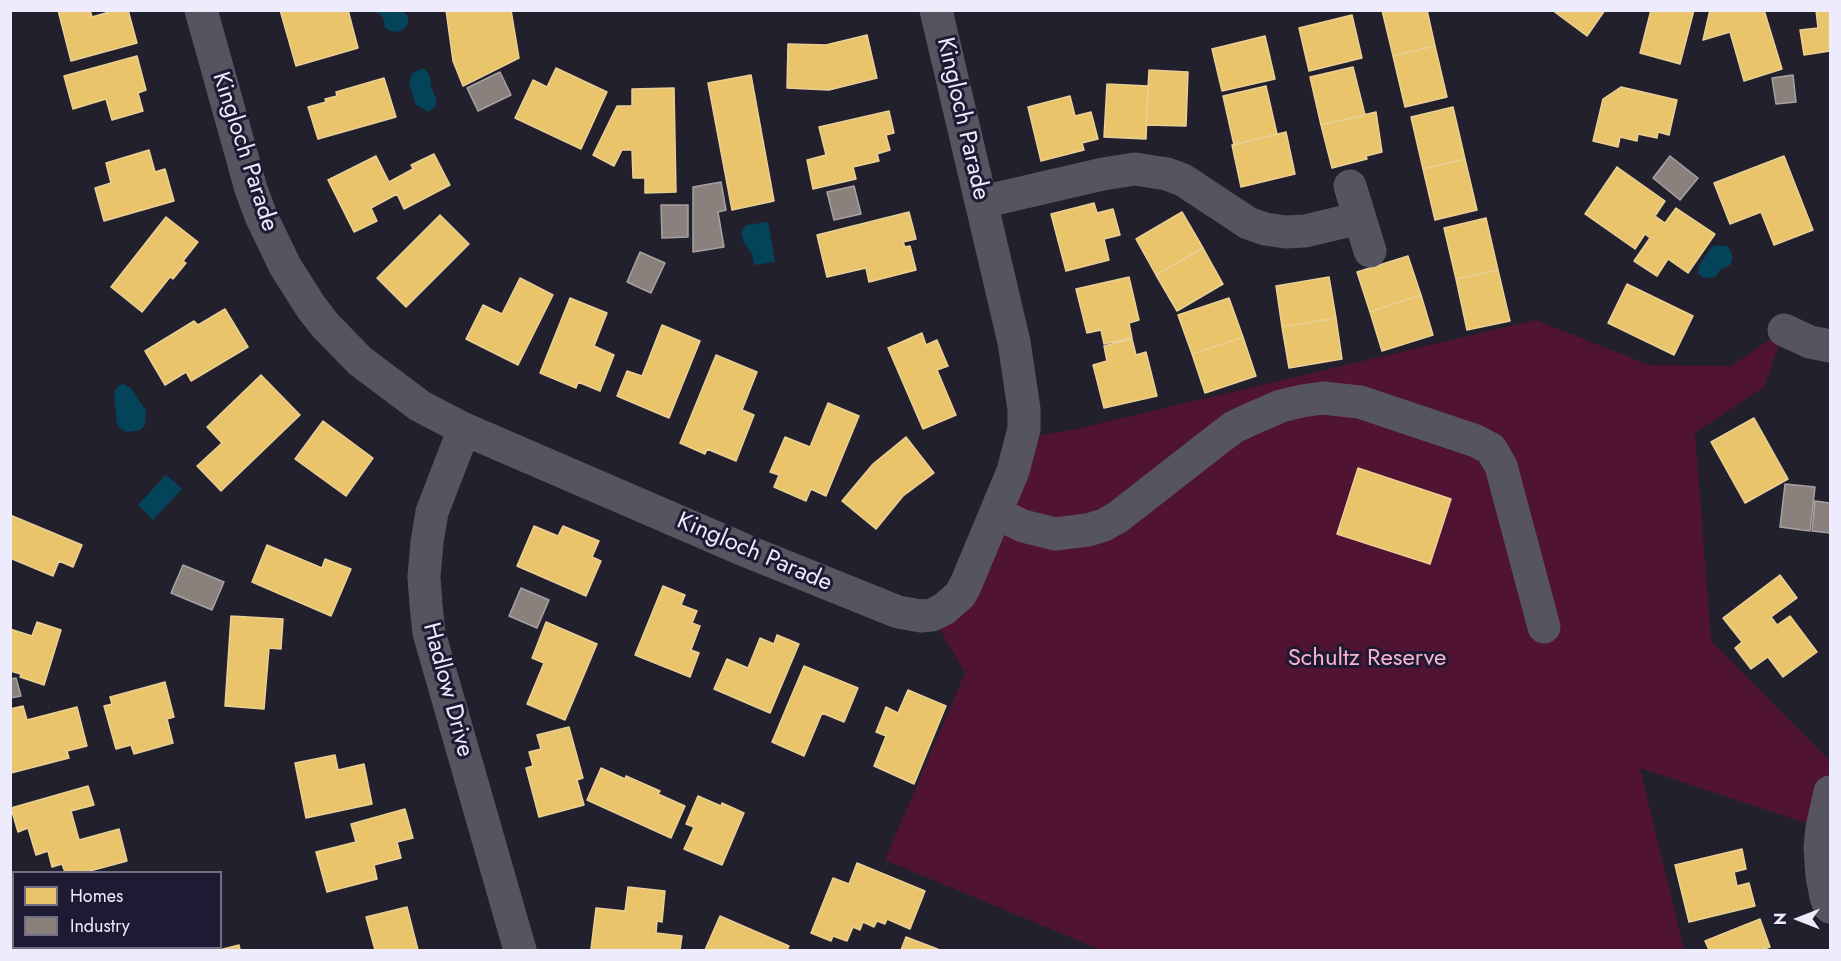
<!DOCTYPE html>
<style>
body{margin:0}
#map{position:relative;width:1841px;height:961px;overflow:hidden;background:#22202d;font-family:Jost,sans-serif}
canvas{display:block}
.frame{position:absolute;inset:0;border:12px solid #eeebfd;pointer-events:none}
.legend{position:absolute;left:12px;top:871px;width:210px;height:78px;box-sizing:border-box;background:#1f1a33;border:2px solid #726e84;margin:0;padding:8px 10px;list-style:none;font-size:18px;color:#eeebfd}
.legend li{display:flex;align-items:center;gap:12px;height:30px}
.legend b{width:30px;border:2px solid #726e84}
.north{position:absolute;left:1769px;top:889px;width:60px;height:60px;-webkit-text-stroke:4px #1f1a33;paint-order:stroke;rotate:270deg;font-size:16px;font-weight:700;line-height:24px;text-align:center;color:#eeebfd}
.north::after{content:'';display:block;margin:auto;width:21px;height:27px;background:#eeebfd;clip-path:polygon(50% 0,100% 100%,50% 72%,0 100%)}
</style>
<div id="map">
<canvas width="1841" height="961"></canvas>
<div class="frame"></div>
<ul class="legend">
<li><b style="height:16px;background:#e9c46a"></b>Homes</li>
<li><b style="height:16px;background:#8a817c"></b>Industry</li>
</ul>
<div class="north">N</div>
</div>
<script>
const ctx = document.querySelector('canvas').getContext('2d');
ctx.lineJoin = 'round';
function fillPath(path, color) { ctx.fillStyle = color; ctx.fill(path, 'evenodd'); }
const toPath = rows => new Path2D(rows.map(r => 'M' + r).join(''));
function strokePath(path, color, width, dash) { ctx.strokeStyle = color; ctx.lineWidth = width; ctx.lineCap = dash ? 'butt' : 'round'; ctx.setLineDash(dash || []); ctx.stroke(path); }
function drawText(font, color, halo, rows, align = 'center') {
  ctx.font = font + ' Jost,sans-serif'; ctx.lineWidth = 6; ctx.setLineDash([]); ctx.textBaseline = 'middle'; ctx.strokeStyle = halo; ctx.fillStyle = color; for (const [text, x, y, turn = 0] of rows) {
    ctx.save(); ctx.translate(x, y); ctx.rotate((+turn || 0) * Math.PI / 180); ctx.textAlign = isNaN(turn) ? turn : align; if (halo) ctx.strokeText(text, 0, 0); ctx.fillText(text, 0, 0); ctx.restore();
  }
}
const green = toPath([
 [1536,320,1649,365,1731,366,1784,330,1764,387,1695,433,1711,641,1830,761,1830,792,1822,828,1640,768,1684,950,1101,950,885,860,965,673,932,615,944,609,1022,438,1072,430]
]);
const water = toPath([
 [371,11,403,11,408,16,408,24,404,29,397,32,391,31,385,28,383,17,380,14],
 [420,69,425,69,430,76,431,86,436,99,436,105,429,112,416,105,409,83,412,74],
 [768,222,775,262,754,265,752,254,743,241,741,232,746,225],
 [1716,245,1727,246,1732,254,1732,260,1730,265,1721,269,1715,277,1705,278,1698,274,1698,267,1712,247],
 [123,384,131,388,146,411,145,425,140,430,127,432,121,429,117,423,114,394,117,387],
 [166,475,182,489,153,520,138,505]
]);
const homes = toPath([
 [58,10,90,10,92,17,116,10,128,10,137,43,71,61,58,10],
 [280,10,348,10,358,48,296,66,280,10],
 [446,10,511,10,519,58,463,86,453,61,446,10],
 [1382,10,1427,10,1435,46,1393,56,1382,10],
 [1552,10,1605,10,1587,36,1552,10],
 [1651,10,1694,10,1680,64,1640,53,1651,10],
 [1710,10,1764,10,1782,69,1744,81,1730,32,1703,40,1710,10],
 [1816,10,1830,10,1830,51,1804,55,1800,30,1818,28,1816,10],
 [1352,15,1362,58,1309,71,1299,28,1352,15],
 [867,35,877,78,829,90,787,88,788,44,826,45,867,35],
 [1265,36,1275,79,1222,91,1212,49,1265,36],
 [1435,46,1447,97,1405,107,1393,56,1435,46],
 [137,56,146,90,138,93,143,111,112,120,106,99,73,109,64,76,137,56],
 [1353,67,1365,115,1321,125,1310,77,1353,67],
 [556,68,607,92,581,149,515,118,533,80,547,87,556,68],
 [1149,70,1188,72,1186,126,1146,125,1149,70],
 [751,75,774,201,732,210,708,83,751,75],
 [384,78,396,117,318,139,308,107,326,102,325,99,337,96,336,92,384,78],
 [1107,84,1148,86,1146,139,1104,137,1107,84],
 [1266,86,1277,134,1234,145,1223,96,1266,86],
 [1621,87,1677,100,1669,135,1658,132,1657,138,1638,134,1637,141,1620,137,1618,147,1593,141,1603,99,1621,87],
 [674,88,676,192,645,193,645,178,633,178,632,150,622,150,614,166,593,155,617,106,632,106,632,89,674,88],
 [1070,96,1075,116,1091,112,1098,139,1082,143,1084,150,1041,161,1028,107,1070,96],
 [1453,107,1465,159,1423,169,1411,117,1453,107],
 [889,111,894,133,886,135,890,150,877,154,879,161,853,167,856,179,813,189,807,160,826,155,819,127,889,111],
 [1376,112,1382,152,1366,156,1367,159,1332,168,1321,125,1376,112],
 [1286,132,1295,174,1241,187,1232,145,1286,132],
 [149,150,155,172,165,169,174,201,104,221,95,188,111,183,106,163,149,150],
 [434,154,450,185,404,209,397,194,371,208,377,221,354,232,328,180,376,156,389,182,413,169,411,165,434,154],
 [1784,156,1813,230,1774,245,1761,212,1730,224,1714,183,1784,156],
 [1465,159,1477,210,1435,220,1423,169,1465,159],
 [1617,167,1665,201,1655,216,1665,223,1676,208,1715,234,1688,273,1668,259,1657,276,1634,261,1650,238,1645,234,1635,249,1585,214,1617,167],
 [1094,203,1097,213,1113,209,1120,235,1104,239,1109,260,1066,271,1051,214,1094,203],
 [909,212,916,239,903,242,905,247,910,246,916,270,869,282,866,268,827,277,817,235,909,212],
 [1182,212,1203,248,1156,275,1136,239,1182,212],
 [440,215,469,244,406,307,377,278,440,215],
 [166,217,198,242,183,261,186,263,173,279,170,277,142,312,111,287,166,217],
 [1486,218,1498,270,1456,279,1444,228,1486,218],
 [1203,248,1223,284,1177,311,1156,275,1203,248],
 [1408,256,1421,295,1370,312,1357,272,1408,256],
 [1498,270,1510,321,1467,330,1456,279,1498,270],
 [1129,277,1139,320,1129,323,1132,338,1104,344,1101,330,1087,333,1076,289,1129,277],
 [1329,277,1336,318,1282,327,1276,286,1329,277],
 [520,278,553,295,518,365,466,339,483,305,502,314,520,278],
 [1627,284,1693,316,1674,355,1608,323,1627,284],
 [1421,295,1433,335,1382,351,1370,312,1421,295],
 [570,298,607,313,594,346,614,355,600,391,578,382,576,388,540,373,570,298],
 [1229,298,1243,337,1192,354,1178,315,1229,298],
 [225,309,248,347,191,381,186,372,165,385,145,351,194,321,198,325,225,309],
 [1336,318,1342,359,1289,368,1282,327,1336,318],
 [662,325,700,341,669,418,617,396,627,371,642,376,662,325],
 [922,333,926,345,937,340,948,366,937,370,956,415,923,429,888,348,922,333],
 [1243,337,1256,376,1205,393,1192,354,1243,337],
 [1132,339,1136,355,1146,352,1157,396,1104,408,1093,365,1107,361,1104,346,1132,339],
 [716,355,757,372,742,410,754,415,736,461,707,449,705,454,680,443,716,355],
 [261,375,300,415,221,491,197,466,222,443,207,427,261,375],
 [828,403,859,416,826,496,811,489,806,501,774,487,779,475,770,472,785,437,810,447,828,403],
 [1754,418,1788,479,1745,503,1711,442,1754,418],
 [323,421,373,458,346,496,295,459,323,421],
 [906,437,934,473,903,496,876,529,842,501,873,464,906,437],
 [1358,468,1451,499,1430,564,1337,534,1358,468],
 [10,515,82,545,73,567,59,561,53,576,10,558,10,515],
 [534,526,558,536,563,526,599,541,592,557,601,561,586,596,517,566,534,526],
 [267,545,322,568,325,559,351,569,331,616,252,582,267,545],
 [1780,575,1797,598,1771,617,1777,625,1790,616,1817,652,1783,677,1768,657,1751,669,1735,648,1742,642,1723,618,1780,575],
 [663,586,685,595,681,605,697,611,692,623,700,626,691,650,699,653,690,677,635,655,663,586],
 [231,616,283,619,281,649,269,648,264,709,225,706,231,616],
 [37,622,61,630,44,685,20,677,21,674,10,671,10,629,32,636,37,622],
 [546,622,597,644,565,720,527,704,544,663,532,658,546,622],
 [777,635,799,644,770,713,714,689,727,659,748,668,760,638,774,644,777,635],
 [804,666,858,688,844,722,822,713,804,756,772,742,804,666],
 [165,682,174,717,167,719,173,743,134,754,131,745,116,749,104,706,112,704,110,697,165,682],
 [908,690,946,706,914,784,874,766,886,736,876,732,886,707,898,713,908,690],
 [23,706,27,720,77,707,87,746,67,751,69,758,11,773,10,709,23,706],
 [569,727,583,778,577,780,584,805,539,817,526,768,533,766,529,752,541,749,537,735,569,727],
 [335,755,338,770,364,764,372,804,306,818,295,763,335,755],
 [601,768,625,779,626,776,660,791,658,794,685,806,671,838,587,800,601,768],
 [88,786,94,805,71,811,79,840,119,829,127,861,86,872,65,872,62,864,52,867,48,851,36,855,28,828,18,832,11,808,88,786],
 [698,796,721,806,722,803,744,813,722,865,684,849,694,827,686,824,698,796],
 [405,809,413,838,397,842,401,858,374,865,377,879,327,892,316,852,356,842,351,824,405,809],
 [1742,849,1746,869,1734,872,1737,886,1749,883,1755,906,1689,922,1675,865,1742,849],
 [857,863,925,891,910,929,887,919,885,924,877,921,874,927,863,922,860,930,853,927,847,941,833,936,831,941,811,933,833,878,849,884,857,863],
 [628,887,665,891,662,922,657,921,656,933,682,936,680,950,591,949,596,908,625,911,628,887],
 [407,907,418,950,375,950,366,917,407,907],
 [720,916,789,946,787,950,705,950,720,916],
 [1760,919,1770,947,1761,950,1709,950,1705,941,1760,919],
 [906,937,940,950,901,950,906,937],
 [239,945,240,950,219,950,239,945],
 [56,948,118,948,118,950,57,950,56,948]
]);
const industry = toPath([
 [500,72,511,95,478,111,467,88,500,72],
 [1793,75,1796,102,1776,104,1772,78,1793,75],
 [1670,156,1698,178,1680,200,1653,178,1670,156],
 [721,182,726,210,718,212,724,247,693,252,693,187,721,182],
 [854,186,861,214,834,220,827,192,854,186],
 [661,205,688,205,688,237,662,238,661,205],
 [640,252,665,263,651,293,627,282,640,252],
 [1785,484,1815,487,1810,531,1780,527,1785,484],
 [1815,501,1830,503,1830,533,1812,531,1815,501],
 [183,565,224,582,212,610,171,593,183,565],
 [521,588,549,600,537,628,509,616,521,588],
 [16,678,21,696,10,698,10,679,16,678]
]);
const minor = toPath([
 [201,10,251,189,261,216,285,266,311,307,325,325,360,361,420,406,464,429,749,552,898,612,921,616,932,615,944,609,960,595,966,584,1013,471,1024,429,1024,409,1014,342,936,10],
 [1350,186,1370,251],
 [982,202,1103,174,1135,169,1167,174,1183,180,1248,223,1265,229,1285,232,1305,231,1360,218],
 [1784,330,1810,342,1830,346],
 [464,429,432,512,427,542,424,577,426,605,429,633,520,950],
 [996,513,1023,526,1055,534,1088,530,1104,525,1118,517,1218,439,1234,427,1251,419,1281,406,1302,401,1323,398,1360,402,1476,441,1491,449,1501,466,1544,627],
 [1830,792,1822,828,1820,848,1822,876,1826,897,1830,907]
]);
const streetNames = [
 ["Kingloch Parade",962,119,77],
 ["Kingloch Parade",244,152,72],
 ["Kingloch Parade",754,553,23],
 ["Hadlow Drive",447,690,75]
];
const parkNames = [
 ["Schultz Reserve",1367,659]
];
fillPath(green, '#501432');
fillPath(water, '#04445b');
fillPath(homes, '#e9c46a');
strokePath(homes, '#ead096', 1.5);
fillPath(industry, '#8a817c');
strokePath(industry, '#a8a1a3', 1.5);
strokePath(minor, '#56545f', 33);
drawText('24px', '#eeebfd', '#1f1a33', streetNames);
drawText('24px', '#fbb2cc', '#1f1a33', parkNames);
</script>
